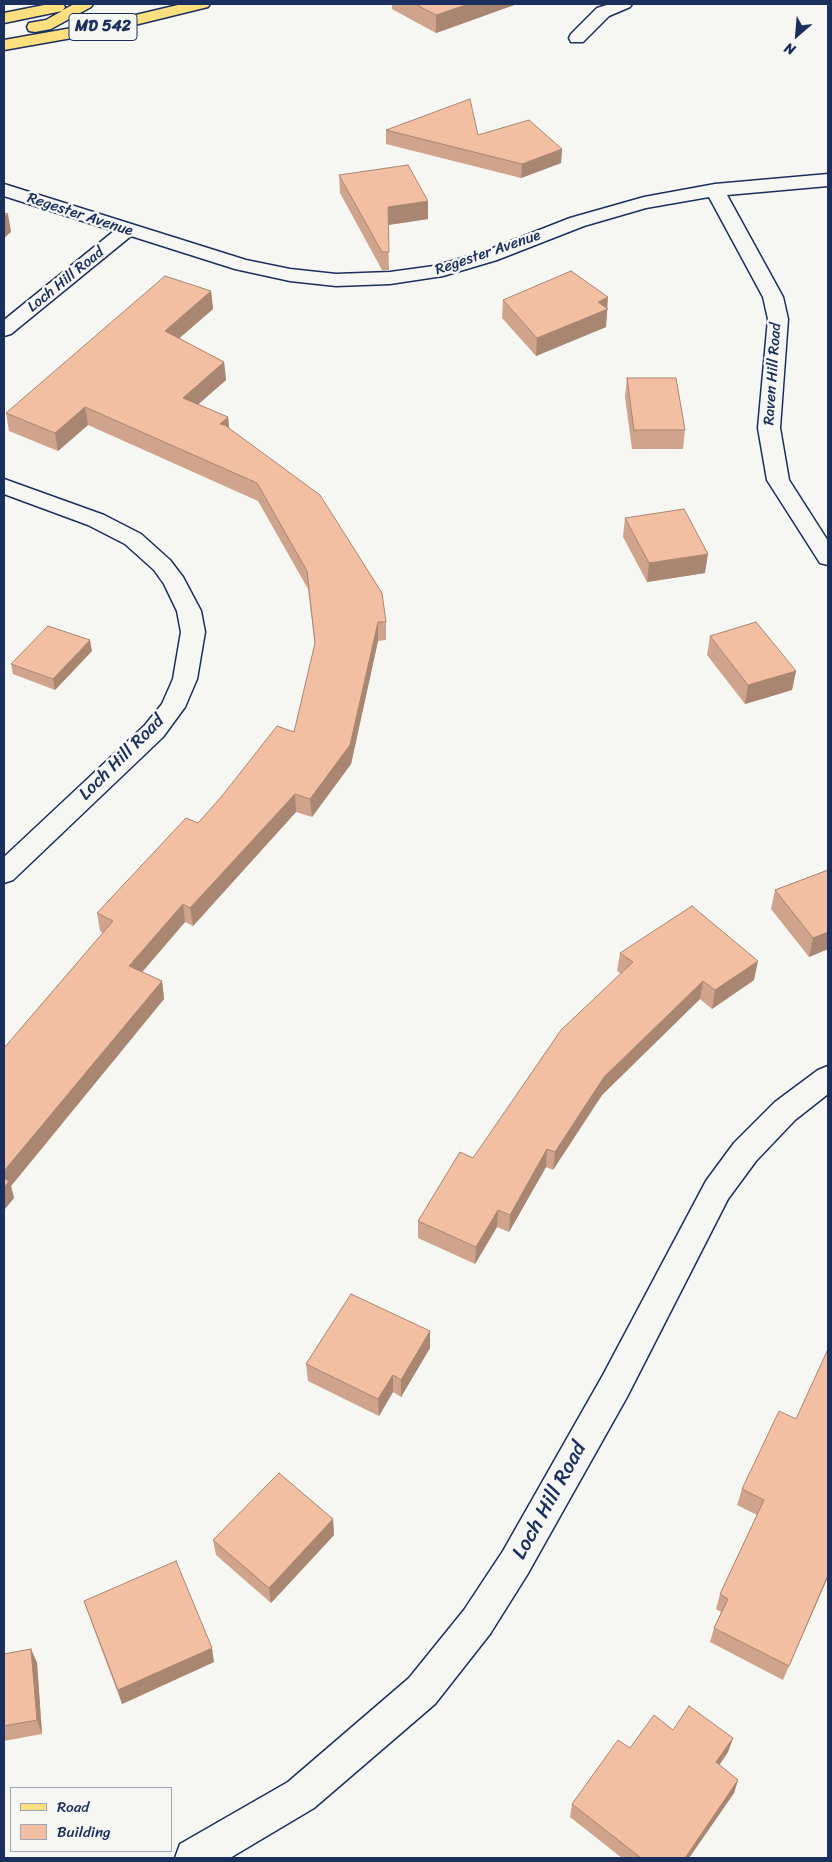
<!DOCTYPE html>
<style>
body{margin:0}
#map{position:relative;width:832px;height:1862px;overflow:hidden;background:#f6f6f2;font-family:Sriracha,sans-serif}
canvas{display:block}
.frame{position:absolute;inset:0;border:5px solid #1b2f5e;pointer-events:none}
.legend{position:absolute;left:10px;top:1787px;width:162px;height:65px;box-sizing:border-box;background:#f6f6f2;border:1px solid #9ea6b7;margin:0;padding:6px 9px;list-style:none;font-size:15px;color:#1b2f5e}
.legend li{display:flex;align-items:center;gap:10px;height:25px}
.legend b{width:25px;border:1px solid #9ea6b7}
.north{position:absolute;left:772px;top:10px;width:50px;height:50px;-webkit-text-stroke:4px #f6f6f2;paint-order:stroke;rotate:207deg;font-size:14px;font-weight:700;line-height:20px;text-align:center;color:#1b2f5e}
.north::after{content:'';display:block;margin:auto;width:18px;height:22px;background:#1b2f5e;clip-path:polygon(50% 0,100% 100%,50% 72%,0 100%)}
</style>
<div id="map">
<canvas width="832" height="1862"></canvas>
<div class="frame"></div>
<ul class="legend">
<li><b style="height:6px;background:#fce080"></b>Road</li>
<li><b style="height:14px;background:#f2bfa3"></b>Building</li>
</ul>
<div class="north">N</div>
</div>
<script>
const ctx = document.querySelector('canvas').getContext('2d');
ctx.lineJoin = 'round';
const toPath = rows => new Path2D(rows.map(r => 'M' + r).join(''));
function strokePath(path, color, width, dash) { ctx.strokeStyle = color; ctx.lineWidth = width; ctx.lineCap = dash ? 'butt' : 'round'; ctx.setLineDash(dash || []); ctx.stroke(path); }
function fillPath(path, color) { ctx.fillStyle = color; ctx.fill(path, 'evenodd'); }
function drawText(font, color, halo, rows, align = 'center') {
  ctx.font = font + ' Sriracha,sans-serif'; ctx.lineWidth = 5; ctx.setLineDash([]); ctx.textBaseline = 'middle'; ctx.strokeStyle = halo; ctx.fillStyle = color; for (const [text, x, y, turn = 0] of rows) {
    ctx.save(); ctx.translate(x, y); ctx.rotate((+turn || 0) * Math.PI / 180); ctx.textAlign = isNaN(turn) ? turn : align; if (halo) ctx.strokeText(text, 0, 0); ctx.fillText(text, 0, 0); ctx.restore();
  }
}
const street = toPath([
 [610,4,632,4,630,7,609,16,583,42,571,42,569,38,571,34,597,8,610,4],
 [828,174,828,186,727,195,783,297,788,319,780,428,789,480,828,541,828,565,820,563,767,480,758,428,768,319,763,297,709,197,646,208,584,226,497,260,443,276,390,284,336,286,290,281,235,269,131,236,11,334,4,336,4,320,114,231,4,196,4,184,246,260,290,269,336,274,390,272,434,266,483,252,570,218,644,197,715,184,828,174],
 [4,479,104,515,141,534,170,560,183,577,201,611,205,632,197,679,185,707,163,737,13,880,4,883,4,857,145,725,162,704,173,679,181,632,177,611,164,584,154,570,125,544,88,525,4,494,4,479],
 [828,1066,828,1094,795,1120,756,1161,728,1199,627,1397,527,1575,490,1634,435,1704,314,1808,230,1858,175,1858,180,1844,288,1782,409,1678,464,1610,503,1551,603,1375,706,1181,734,1143,775,1102,818,1070,828,1066]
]);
const primary = toPath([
 [49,4,63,4,65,7,63,10,74,4,93,4,91,7,51,29,35,32,29,31,27,27,29,23,46,20,62,11,4,23,4,13,49,4],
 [182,4,210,4,208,7,106,32,4,50,4,40,106,22,182,4]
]);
const wall = toPath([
 [392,4,517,4,436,33,392,9],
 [386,130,478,135,562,149,561,163,521,178,386,144],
 [339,175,428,219,388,225,389,270,382,270,340,193],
 [211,291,213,309,179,338,224,362,226,380,198,404,228,417,229,428,386,622,386,640,378,641,351,764,312,817,296,812,193,926,185,922,142,972,162,981,164,999,11,1186,14,1198,4,1210,4,1048,103,933,100,931,97,913,198,823,294,732,315,646,308,589,258,501,88,425,58,451,9,431,6,413],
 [503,300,607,308,606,327,536,356,502,318],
 [627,378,685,430,683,449,632,449,625,397],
 [625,518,705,573,647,582,623,537],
 [710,636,796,671,792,690,745,704,707,655],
 [92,651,55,690,13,674,11,664],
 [828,870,828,949,809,957,771,909,775,890],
 [620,953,754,980,712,1009,700,999,602,1095,553,1170,546,1167,509,1232,497,1227,475,1264,418,1238,418,1221,473,1158,621,974,617,971],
 [430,1331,430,1348,401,1397,393,1392,379,1416,308,1381,306,1364],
 [796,1419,828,1577,783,1680,710,1642,714,1628,721,1612,716,1609,720,1594,757,1515,737,1505,742,1489],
 [333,1519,334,1535,271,1603,216,1555,213,1540],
 [84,1601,214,1662,122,1704,89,1616],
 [31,1649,37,1663,42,1734,4,1741,4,1654],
 [673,1730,733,1738,728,1752,719,1765,738,1780,734,1793,689,1858,622,1858,570,1817,572,1804,630,1748]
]);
const shadedWall = toPath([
 [469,4,517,4,436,33,436,15],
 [562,149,561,163,521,178,522,164],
 [428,201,428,219,388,225,388,207],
 [8,214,11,232,4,238,4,217],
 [211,291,213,309,167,349,165,331],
 [608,297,606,327,536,356,537,338,598,302],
 [224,362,226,380,185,416,183,398],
 [85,407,88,425,58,451,55,433],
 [228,417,230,436,222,423,224,440,220,424],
 [708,554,705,573,647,582,649,563],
 [378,622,378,641,351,764,312,817,310,799],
 [90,640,92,651,55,690,53,679],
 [796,671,792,690,745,704,748,685],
 [295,794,296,812,193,926,190,908],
 [183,904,185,922,132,984,129,966],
 [828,932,828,949,809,957,813,938],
 [758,961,754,980,712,1009,715,990],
 [162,981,164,999,11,1186,14,1198,4,1210,4,1171],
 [703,981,700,999,602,1095,553,1170,555,1152,604,1077],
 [547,1149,546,1167,509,1232,510,1215],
 [498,1210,497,1227,475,1264,476,1247],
 [430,1331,430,1348,401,1397,401,1380],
 [393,1375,393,1392,379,1416,378,1399],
 [333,1519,334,1535,271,1603,269,1588],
 [828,1575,828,1577,783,1680],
 [212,1648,214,1662,122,1704,118,1690],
 [31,1649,37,1663,42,1734,37,1720],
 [733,1738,728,1752,712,1776,716,1762],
 [738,1780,734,1793,689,1858,685,1858]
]);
const building = toPath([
 [415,4,469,4,436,15,415,4],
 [470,99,478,135,529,120,562,149,522,164,386,130,470,99],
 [408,165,428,201,388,207,389,252,382,252,339,175,408,165],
 [4,213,8,214,4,217,4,213],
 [571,271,608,297,598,302,608,309,537,338,503,300,571,271],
 [165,276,211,291,165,331,224,362,183,398,228,417,220,424,224,425,222,423,320,495,382,593,386,622,378,622,350,745,310,799,295,794,190,908,183,904,129,966,162,981,4,1171,4,1048,113,921,97,913,186,818,198,823,222,796,277,726,294,732,315,643,307,571,257,483,85,407,55,433,6,413,165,276],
 [627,378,676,378,685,430,634,430,627,378],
 [684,509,708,554,649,563,625,518,684,509],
 [756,622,796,671,748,685,710,636,756,622],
 [48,626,90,640,53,679,11,664,48,626],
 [828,870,828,932,813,938,775,890,828,870],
 [692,906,758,961,715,990,703,981,604,1077,555,1152,547,1149,510,1215,498,1210,476,1247,418,1221,460,1152,473,1158,561,1030,633,962,620,953,692,906],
 [4,1178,9,1181,4,1188,4,1178],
 [351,1294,430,1331,401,1380,393,1375,378,1399,306,1364,351,1294],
 [828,1349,828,1575,789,1666,714,1628,728,1599,720,1594,764,1500,742,1489,779,1411,796,1419,828,1349],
 [279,1473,333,1519,269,1588,213,1540,279,1473],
 [176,1561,212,1648,118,1690,84,1601,176,1561],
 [31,1649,37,1720,4,1726,4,1654,31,1649],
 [689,1706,733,1738,716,1762,738,1780,685,1858,641,1858,572,1804,618,1740,630,1748,654,1715,673,1730,689,1706]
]);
const farStreetnames = [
 ["Regester Avenue",80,215,18],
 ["Regester Avenue",488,253,-19],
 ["Loch Hill Road",66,280,-39],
 ["Raven Hill Road",773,374,-86]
];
const shields = [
 [103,27,68]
];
const shieldNames = [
 ["MD 542",103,27]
];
const streetNames = [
 ["Loch Hill Road",122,758,-45]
];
const nearStreetnames = [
 ["Loch Hill Road",550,1501,-61]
];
strokePath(street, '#1b2f5e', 3);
strokePath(primary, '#1b2f5e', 3);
fillPath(street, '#f6f6f2');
fillPath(primary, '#fce080');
fillPath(wall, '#d0a48c');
fillPath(shadedWall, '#a98672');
fillPath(building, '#f2bfa3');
strokePath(building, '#a98672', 1);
drawText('15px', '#1b2f5e', '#f6f6f2', farStreetnames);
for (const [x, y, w] of shields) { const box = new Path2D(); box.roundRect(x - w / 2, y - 13.5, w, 27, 4); ctx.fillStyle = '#f6f6f2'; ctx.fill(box); strokePath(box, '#1b2f5e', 1); }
drawText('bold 16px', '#1b2f5e', null, shieldNames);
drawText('18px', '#1b2f5e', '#f6f6f2', streetNames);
drawText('21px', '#1b2f5e', '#f6f6f2', nearStreetnames);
</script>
